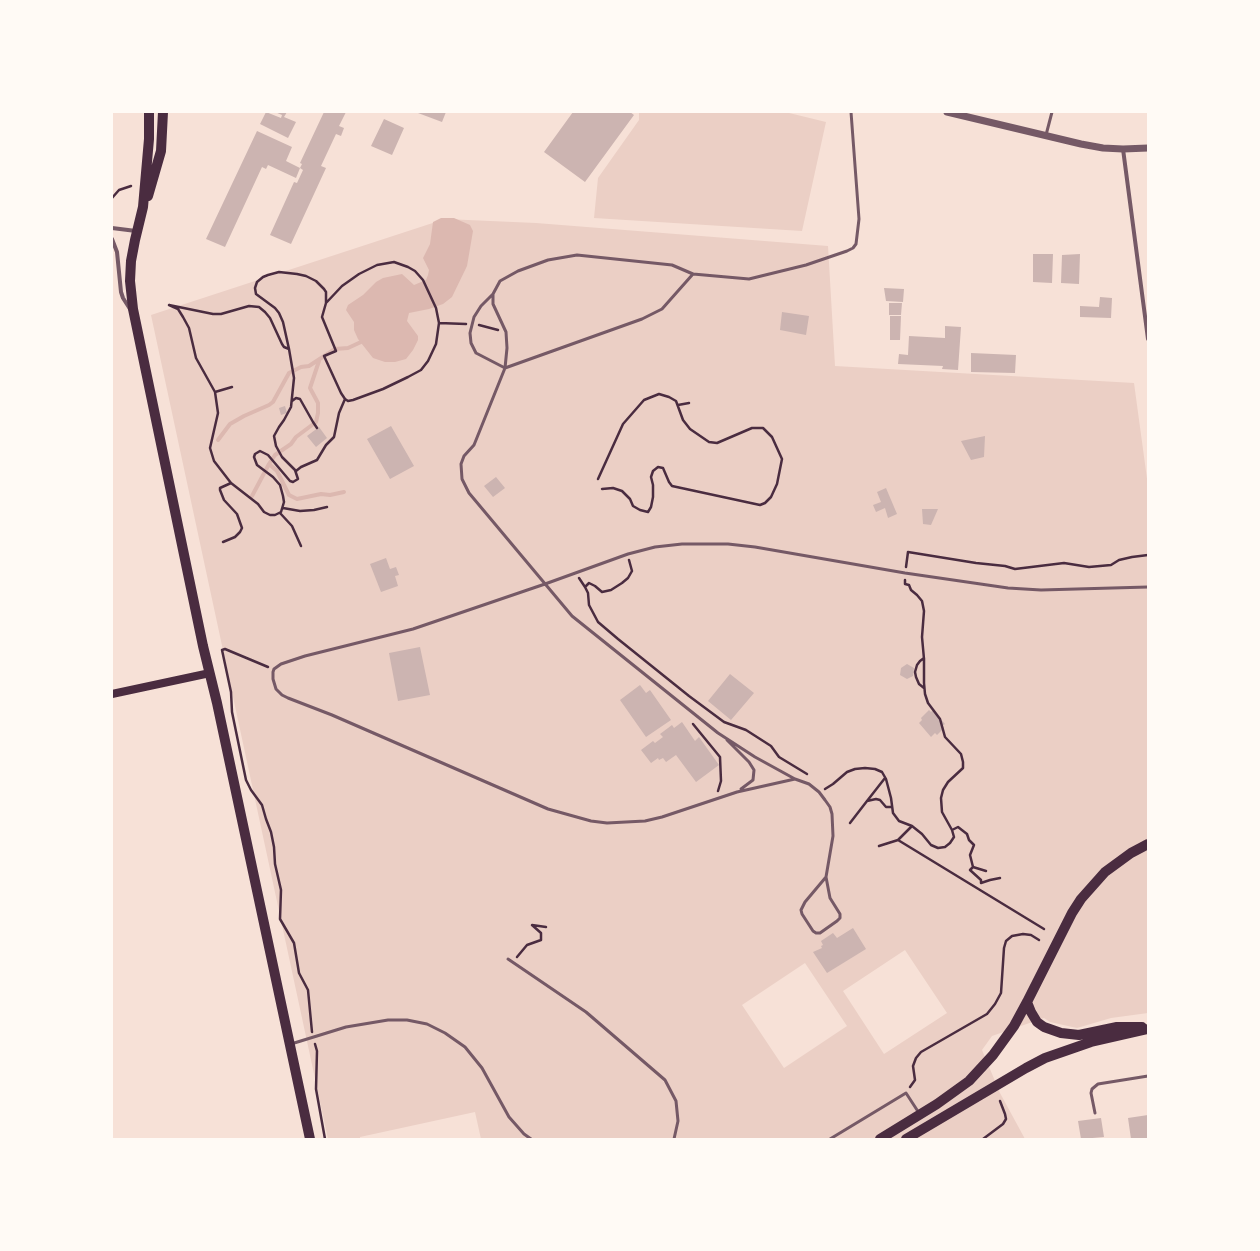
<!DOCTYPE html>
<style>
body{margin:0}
#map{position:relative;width:1260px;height:1251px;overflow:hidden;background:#f7e1d7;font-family:Cabin,sans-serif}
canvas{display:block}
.frame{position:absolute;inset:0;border:113px solid #fffaf5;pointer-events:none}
</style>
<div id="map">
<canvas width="1260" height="1251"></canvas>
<div class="frame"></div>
</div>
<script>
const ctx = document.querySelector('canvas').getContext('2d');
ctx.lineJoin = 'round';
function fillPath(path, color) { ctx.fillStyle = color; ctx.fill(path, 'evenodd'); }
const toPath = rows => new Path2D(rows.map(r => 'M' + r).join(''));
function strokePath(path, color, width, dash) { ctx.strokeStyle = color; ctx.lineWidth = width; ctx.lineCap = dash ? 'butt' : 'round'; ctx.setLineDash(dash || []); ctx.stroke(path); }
const green = toPath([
 [639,112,785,112,826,122,802,231,594,218,598,178,639,120],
 [445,219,536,223,828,246,835,366,1134,383,1148,486,1148,1013,1111,1018,1077,1028,1050,1022,1044,1018,992,1036,982,1050,1000,1093,1025,1139,481,1139,475,1112,360,1137,360,1139,328,1139,151,315],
 [905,950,947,1013,884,1054,843,991],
 [805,963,847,1026,784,1068,742,1005]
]);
const water = toPath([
 [441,218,454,218,470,225,473,231,467,266,452,297,443,304,429,309,409,313,407,321,418,336,418,340,413,350,406,359,395,362,385,362,373,358,358,339,354,330,354,322,346,310,348,305,363,295,376,282,383,278,402,274,414,285,426,280,428,275,429,270,423,258,430,244,433,222]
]);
const stream = toPath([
 [218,440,230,424,244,416,269,405,273,402,289,373,301,367,309,366,335,349,348,348,361,342],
 [269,464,277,471,289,495,297,499,321,494,330,495,344,492],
 [252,496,269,464,275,455,291,444,296,437,316,422,318,413,318,403,310,388,319,361]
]);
const building = toPath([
 [266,112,281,118,282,115,275,112,287,112,284,117,296,122,288,138,260,124],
 [324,112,346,112,339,126,344,128,341,136,336,134,321,166,326,168,291,244,270,235,294,182,297,183,303,170,300,168,296,178,268,165,266,169,262,167,225,247,206,239,257,131,292,147,286,161,300,168,302,164,300,163],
 [419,112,446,112,442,122,418,113],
 [573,112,630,112,634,115,585,182,544,152],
 [384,119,404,128,392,155,371,146],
 [1033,254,1053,254,1052,283,1033,282],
 [1080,254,1079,284,1061,283,1062,255],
 [884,288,904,289,903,302,886,301],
 [1100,297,1112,298,1111,318,1080,317,1080,306,1099,307],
 [889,303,902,303,901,315,889,315],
 [782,312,809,316,806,335,780,330],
 [890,316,901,316,900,340,890,340],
 [945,326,961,327,958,370,942,369,943,366,898,364,899,354,908,355,909,336,945,338],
 [971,353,1016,355,1015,373,971,372],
 [285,406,287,413,281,415,279,408],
 [391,426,414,466,390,479,367,439],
 [319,427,327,438,316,447,307,436],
 [985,436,984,457,971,460,961,441],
 [496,477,505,488,493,497,484,486],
 [886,488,897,514,888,518,885,508,876,512,873,505,881,502,877,492],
 [922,509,938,509,931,525,923,524],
 [386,558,390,569,396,567,399,575,395,576,398,586,381,592,370,564],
 [420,647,430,695,398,701,389,653],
 [907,664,914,668,913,676,907,679,900,675,901,668],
 [730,674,754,693,731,720,708,701],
 [640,685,646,693,650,690,671,720,646,737,620,700],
 [929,710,931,712,933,710,945,724,942,726,944,728,937,735,935,733,931,737,919,723,922,720,921,718],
 [682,722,695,741,699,737,719,765,696,782,676,755,666,762,663,758,659,760,658,758,651,763,641,750,653,741,655,743,663,737,660,734,672,725,674,728],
 [853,928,866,949,827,973,813,952,822,948,821,946,823,945,821,941,833,933,837,938],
 [1148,1115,1148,1139,1131,1139,1128,1118],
 [1101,1118,1104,1137,1081,1139,1078,1121]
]);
const path = toPath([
 [112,198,119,190,131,186],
 [326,303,322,317,336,351,324,356,341,393,345,399,348,401,353,400,383,389,408,377,421,370,428,361,436,344,439,323],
 [479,325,498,330],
 [289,349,294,378,291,407,284,420,279,427,274,436,276,446,282,457,295,470,298,479,293,482,290,481,268,455,260,451,255,454,254,457,257,465,273,477,280,485,283,496,284,502,281,512,275,515,270,515,264,512,258,504,231,483,214,461,210,448,218,413,215,392,196,358,189,328,183,317,178,309,169,305,213,314,221,314,249,306,259,307,265,312,270,318,282,344,284,347,289,349,283,322,279,313,275,308,256,294,255,288,257,282,263,277,268,275,279,272,297,274,306,276,316,281,324,289,326,292,326,303,342,286,359,274,377,265,394,262,408,267,415,271,423,280,436,308,439,323,466,324],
 [215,392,232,387],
 [292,401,296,398,300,399,313,422,317,428],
 [678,405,689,403],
 [296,471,301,467,317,460,326,445,334,437,339,413,345,399],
 [598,479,623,424,644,400,659,394,669,397,676,401,683,420,690,429,709,442,717,443,752,428,763,428,772,437,782,459,777,484,771,497,765,503,760,505,672,486,669,482,663,468,658,467,653,471,651,477,653,485,653,497,651,507,648,512,640,510,633,506,630,499,622,491,613,488,602,489],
 [283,508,300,511,314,510,327,507],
 [280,513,292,526,301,546],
 [223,542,235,537,240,532,242,528,237,514,224,500,220,490,220,488,231,483],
 [906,567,908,552,976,563,1005,566,1015,569,1064,563,1089,567,1111,565,1119,560,1132,557,1148,555],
 [579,578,585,587,589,583,595,586,602,592,611,590,622,583,628,578,632,571,629,560],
 [585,587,588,593,589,605,598,622,618,639,689,696,724,722,746,730,771,746,779,757,807,774],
 [924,658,920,661,917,665,915,672,916,677,919,684,924,688],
 [268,667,225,649,222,650,231,692,232,712,246,780,251,790,262,805,266,819,271,832,274,847,275,864,281,890,280,919,294,943,299,973,308,990,312,1032],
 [693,724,720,757,721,781,718,791],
 [825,789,833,784,847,772,855,769,865,768,875,769,882,772,886,779,891,798,893,813,899,821,912,826,922,834,931,845,938,848,945,847,950,843,954,837,952,830,942,812,941,798,943,790,948,782,963,768,963,762,961,754,945,737,940,719,928,703,925,694,924,683,924,659,922,637,924,611,922,601,917,595,911,590,909,585,905,584,905,580],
 [867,801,885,778],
 [850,823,867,801,876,799,880,800,886,807,892,807],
 [912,826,898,840,1044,929],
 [952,830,958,827,967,834,969,840,974,845,970,855,973,867,986,871],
 [879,846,898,840],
 [973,867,970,870,981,880,981,883,990,880,1000,878],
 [517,957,527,945,541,940,541,933,532,925,546,927],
 [315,1044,317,1051,316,1089,325,1139],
 [910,1087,915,1080,913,1066,916,1058,921,1052,987,1014,995,1004,1001,993,1004,948,1006,941,1012,936,1023,934,1031,935,1039,940],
 [983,1139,1003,1124,1006,1119,1005,1114,1000,1101]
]);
const service = toPath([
 [1046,135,1052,112],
 [693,274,672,265,577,255,548,260,518,271,500,281,493,294,493,304,506,332,507,348,505,368,474,445,464,456,461,464,462,479,469,493,572,616,718,733,755,757,795,779,809,784,819,792,825,800,830,807,832,814,833,836,826,877,830,898,840,914,840,918,837,921,820,933,816,933,813,931,802,914,801,910,805,902,826,877],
 [493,294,481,306,474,317,470,333,471,343,476,353,505,368],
 [505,368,642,319,662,309,693,274,749,279,806,265,847,251,853,248,856,244,859,219,851,112],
 [727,740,749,762,754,770,753,780,741,789],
 [795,779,737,792,662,817,645,821,607,823,591,821,548,809,332,715,288,698,282,695,276,689,273,679,273,672,274,669,281,664,305,656,413,629,545,584,628,554,655,547,682,544,728,544,755,547,905,573,1008,588,1041,590,1148,587],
 [508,959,586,1012,665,1080,676,1101,678,1121,674,1139],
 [291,1044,346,1027,388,1020,407,1020,427,1024,445,1033,465,1047,482,1068,509,1117,524,1134,531,1139],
 [1095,1113,1091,1093,1092,1089,1098,1084,1148,1076],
 [830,1139,906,1093,919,1113]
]);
const minor = toPath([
 [1123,149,1148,339],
 [112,228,136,231],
 [112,239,117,252,121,292,123,298,130,309]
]);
const tertiary = toPath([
 [947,112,1081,144,1103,148,1123,149,1148,148]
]);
const secondary = toPath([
 [112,694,210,673]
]);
const primary = toPath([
 [149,112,149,139,143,207,135,240,131,261,130,281,133,309,203,646,217,703,310,1139],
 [148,196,161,151,163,112],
 [1027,1002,1031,1012,1037,1022,1044,1027,1061,1033,1079,1035,1117,1027,1142,1027],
 [880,1139,937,1104,969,1081,993,1055,1014,1026,1027,1002,1072,913,1081,899,1105,872,1131,853,1148,844],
 [906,1139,1026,1068,1045,1058,1091,1042,1148,1029]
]);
fillPath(green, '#ebcfc5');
fillPath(water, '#dcb8b0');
strokePath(stream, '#dcb8b0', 4);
fillPath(building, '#ccb4b1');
strokePath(path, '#4a2c40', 2.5);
strokePath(service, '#755966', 3);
strokePath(minor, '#755966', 4);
strokePath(tertiary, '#755966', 7);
strokePath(secondary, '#4a2c40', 8);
strokePath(primary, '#4a2c40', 10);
</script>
